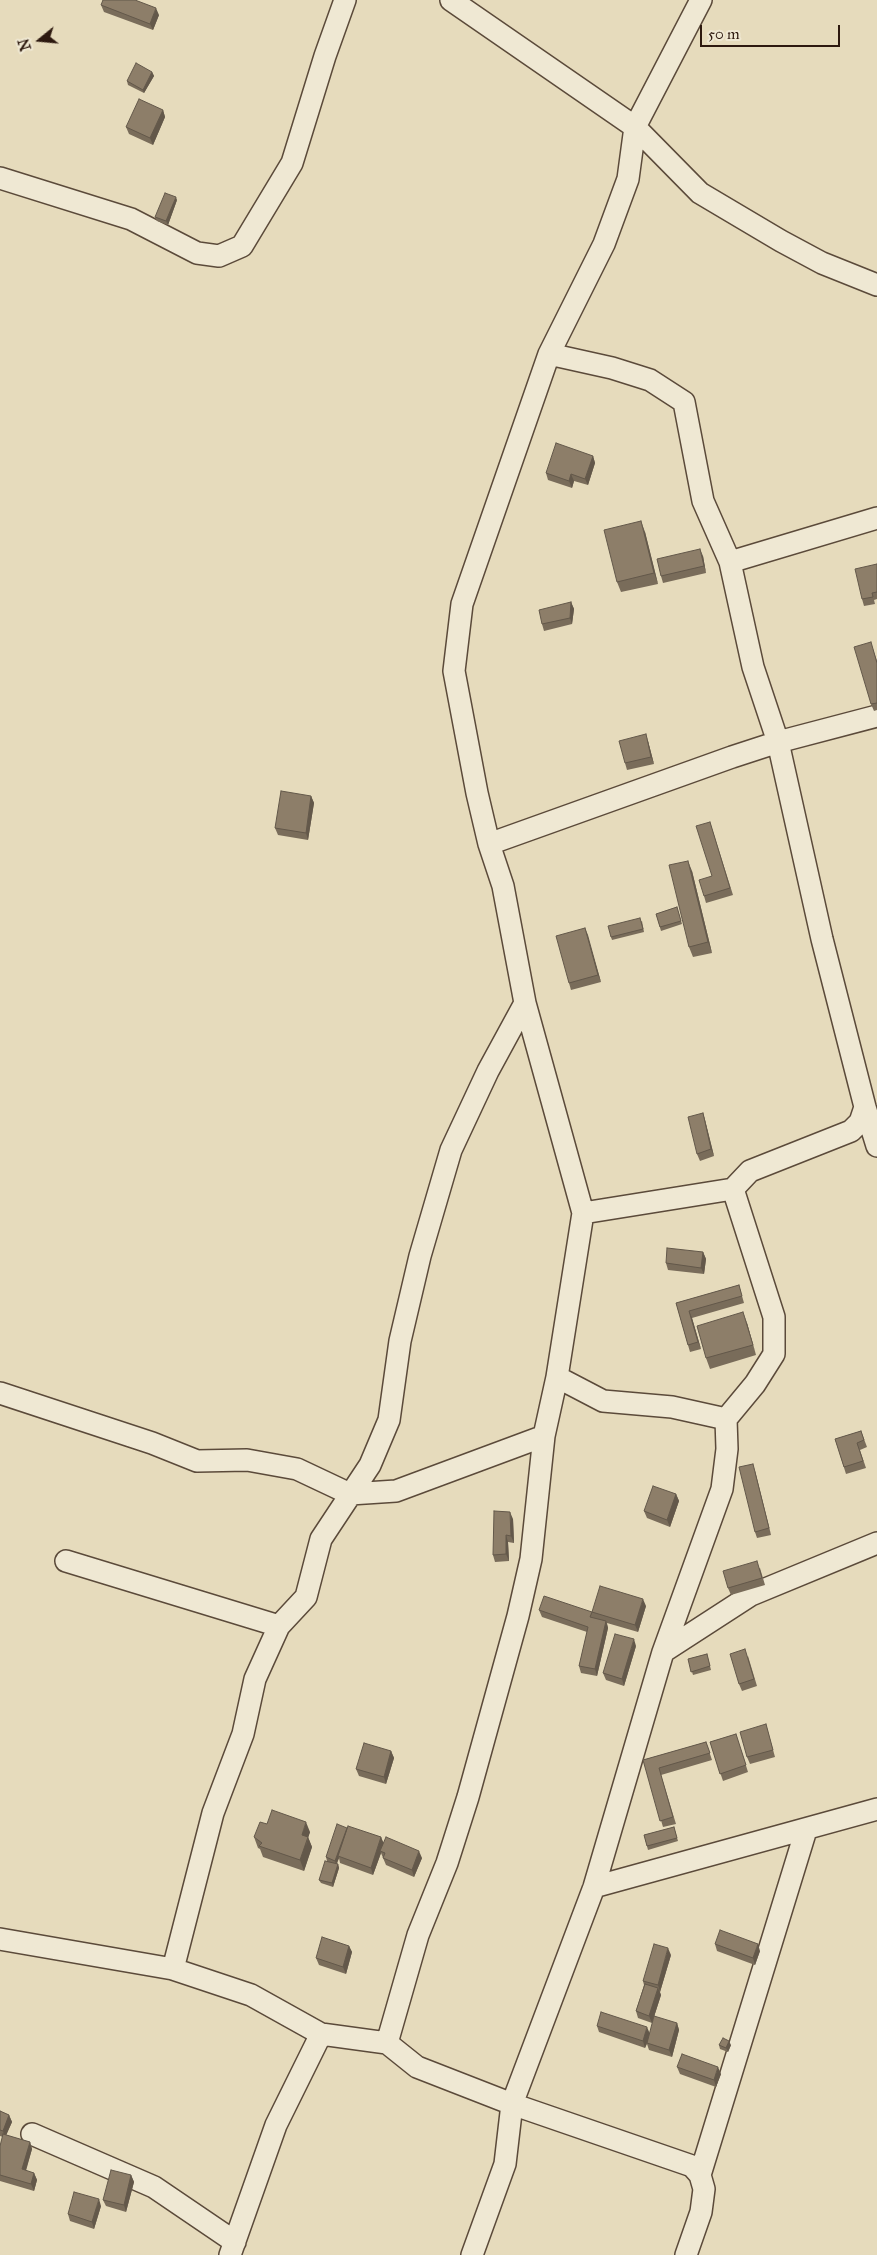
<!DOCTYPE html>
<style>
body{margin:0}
#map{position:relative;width:877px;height:2255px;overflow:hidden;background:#e6dbbc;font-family:"IM FELL Great Primer",serif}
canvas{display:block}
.north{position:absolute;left:15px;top:15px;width:50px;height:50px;-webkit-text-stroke:4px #efe8d3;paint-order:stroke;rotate:253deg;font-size:14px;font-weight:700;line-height:20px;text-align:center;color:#2d190f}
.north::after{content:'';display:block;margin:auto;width:18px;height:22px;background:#2d190f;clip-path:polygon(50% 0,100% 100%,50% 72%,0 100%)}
.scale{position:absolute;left:700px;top:25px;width:140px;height:22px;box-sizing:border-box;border:2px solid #2d190f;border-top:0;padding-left:6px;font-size:15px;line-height:18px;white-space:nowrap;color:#2d190f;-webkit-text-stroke:4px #efe8d3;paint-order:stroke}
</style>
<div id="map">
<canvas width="877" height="2255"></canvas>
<div class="north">N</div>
<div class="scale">50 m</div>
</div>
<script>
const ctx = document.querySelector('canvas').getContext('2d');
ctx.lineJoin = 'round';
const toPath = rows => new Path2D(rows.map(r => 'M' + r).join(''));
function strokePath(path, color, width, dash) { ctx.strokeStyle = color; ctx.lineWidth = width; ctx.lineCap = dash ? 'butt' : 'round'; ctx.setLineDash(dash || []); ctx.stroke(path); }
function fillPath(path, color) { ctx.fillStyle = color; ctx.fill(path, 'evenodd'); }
const minor = toPath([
 [451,0,635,127,628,179,604,244,549,354,462,604,454,671,477,793,489,844,503,886,525,1003,583,1213,557,1377,603,1401,672,1407,726,1419,755,1384,774,1354,774,1317,733,1189,750,1171,851,1131,860,1122,865,1107],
 [701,0,635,127,700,193,781,241,822,263,877,285],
 [0,178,131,219,197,253,219,256,242,246,292,163,325,56,345,0],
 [549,354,612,368,650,380,684,402,703,501,730,562,753,667,778,742,822,939,865,1107,877,1146],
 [730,562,877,518],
 [489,844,732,757,778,742,877,716],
 [583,1213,733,1189],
 [0,1393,152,1443,197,1461,247,1460,297,1469,350,1494,396,1491,544,1436],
 [66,1561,279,1626],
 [663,1652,751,1595,877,1543],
 [594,1887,877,1809],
 [0,1939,173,1969,251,1995,321,2034],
 [173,1969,213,1813,243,1734,255,1679,279,1626,306,1597,321,1539,370,1465,389,1420,400,1341,420,1256,451,1150,488,1071,525,1003],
 [387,2043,417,2067,512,2104,505,2164,472,2255],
 [32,2134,154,2187,235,2242],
 [700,2175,806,1830],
 [230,2255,276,2125,321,2034,387,2043,418,1935,447,1863,468,1797,518,1616,531,1559,544,1436,557,1377],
 [686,2255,701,2212,704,2189,700,2175,692,2166,512,2104,594,1887,663,1652,722,1489,727,1449,726,1419]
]);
const wall = toPath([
 [101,5,159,15,153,30,104,12],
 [152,72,154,76,144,93,128,85,127,81],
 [163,110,165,117,153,145,129,134,126,127],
 [177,200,168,225,157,221,155,217],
 [593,456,595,463,588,485,574,481,572,488,548,480,546,473],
 [645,532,658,584,621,592,617,582],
 [703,556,706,573,663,583,661,576],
 [877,564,877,599,874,600,875,604,864,606,862,599],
 [571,602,574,609,572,624,544,631,542,624],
 [873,649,877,661,877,710,874,711,871,704],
 [648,741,654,764,627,770,625,763],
 [311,796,314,803,308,840,278,835,275,828],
 [710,822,733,895,706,903,704,896,712,876],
 [692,871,712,953,693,957,689,947],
 [677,907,682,924,661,931,656,914],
 [642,921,644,932,612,940,611,937],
 [585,928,601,982,571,990,569,983],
 [703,1113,705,1120,714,1156,700,1161,697,1154],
 [703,1252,706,1259,704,1274,668,1270,666,1263],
 [739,1285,744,1303,692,1318,701,1349,690,1352,676,1303],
 [747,1323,756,1355,710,1369,706,1358],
 [861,1431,867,1447,860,1450,866,1468,846,1474,835,1439],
 [755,1471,771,1535,757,1538,755,1532],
 [676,1494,679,1501,670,1527,647,1518,644,1511],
 [513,1519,514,1543,508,1542,509,1561,495,1562,493,1555],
 [760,1568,765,1585,731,1595,728,1588],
 [646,1606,638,1632,607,1623,608,1628,597,1676,581,1673,579,1666,587,1632,542,1617,539,1610,592,1612],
 [636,1646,624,1686,606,1680,603,1673],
 [707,1654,711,1670,693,1675,688,1659],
 [748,1656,757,1686,742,1691,739,1684],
 [766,1724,775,1757,750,1764,747,1757],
 [736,1734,748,1772,723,1781,710,1742],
 [706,1742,712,1760,661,1775,676,1824,663,1827,643,1760],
 [391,1751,394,1758,386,1784,359,1776,356,1769],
 [267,1824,310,1832,308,1837,312,1847,304,1871,263,1857,260,1849,258,1848,254,1837],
 [674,1827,678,1841,648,1850,644,1835],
 [347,1828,347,1829,381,1837,383,1843,422,1858,414,1877,386,1865,381,1853,373,1875,340,1863,339,1858,337,1864,338,1864,339,1868,333,1887,321,1883,319,1880,327,1861,326,1857],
 [715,1944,760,1951,755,1965,717,1951],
 [349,1946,352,1952,346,1974,319,1965,316,1958],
 [671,1955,660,1992,661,1995,652,2023,638,2018,636,2011,644,1985,643,1981],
 [677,2023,679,2030,672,2057,649,2050,647,2044,645,2048,599,2032,597,2026,650,2033],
 [719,2045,731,2045,728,2052,720,2049],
 [677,2067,721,2074,716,2087,680,2074],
 [0,2111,9,2115,12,2122,6,2135,30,2142,32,2149,26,2171,34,2173,37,2180,34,2191,0,2181,0,2146,3,2137,0,2136],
 [131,2175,134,2182,126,2212,106,2206,103,2200],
 [101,2206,94,2229,70,2221,68,2214]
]);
const shadedWall = toPath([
 [156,8,159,15,153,30,150,24],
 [152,72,154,76,144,93,143,90],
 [163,110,165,117,153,145,150,138],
 [176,197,177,200,168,225,166,221],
 [593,456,595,463,588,485,585,479],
 [571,474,574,481,572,488,569,481],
 [641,521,645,532,658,584,654,573],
 [700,549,703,556,706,573,704,566],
 [571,602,574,609,572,624,570,618],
 [646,734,648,741,654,764,651,757],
 [311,796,314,803,308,840,306,833],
 [688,861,692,871,712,953,708,942],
 [585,928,588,935,601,982,598,975],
 [703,1113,705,1120,714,1156,711,1149],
 [703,1252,706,1259,704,1274,701,1268],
 [689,1311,692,1318,701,1349,698,1342],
 [743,1312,747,1323,756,1355,753,1345],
 [753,1464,755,1471,771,1535,769,1528],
 [676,1494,679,1501,670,1527,667,1520],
 [510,1512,513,1519,514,1543,511,1536],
 [506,1535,508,1542,509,1561,506,1554],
 [643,1599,646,1606,638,1632,635,1625],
 [606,1621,608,1628,597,1676,595,1669],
 [634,1639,636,1646,624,1686,622,1679],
 [391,1751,394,1758,386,1784,384,1777],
 [306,1822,310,1832,306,1845,302,1835],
 [347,1828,348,1831,338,1856,339,1858,336,1864,335,1861],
 [308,1837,312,1847,304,1871,300,1860],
 [381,1837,384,1844,380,1851,381,1853,373,1875,371,1868],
 [419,1851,422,1858,414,1877,412,1870],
 [338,1864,339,1868,333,1887,332,1883],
 [758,1944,760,1951,755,1965,753,1958],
 [349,1946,352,1952,346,1974,343,1967],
 [668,1948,671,1955,660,1992,658,1985],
 [658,1988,661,1995,652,2023,649,2016],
 [677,2023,679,2030,672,2057,669,2050],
 [647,2027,650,2034,645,2048,643,2041],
 [729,2041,731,2045,728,2052,726,2048],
 [718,2067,721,2074,716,2087,714,2080],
 [9,2115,12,2122,5,2138,3,2131],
 [30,2142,32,2149,24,2176,22,2169],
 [34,2173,37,2180,34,2191,31,2184],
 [131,2175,134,2182,126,2212,124,2205],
 [99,2199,101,2206,94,2229,92,2222]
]);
const building = toPath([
 [103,0,135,0,156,8,150,24,101,5,103,0],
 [136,63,152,72,143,90,127,81,136,63],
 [139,99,163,110,150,138,126,127,139,99],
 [165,193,176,197,166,221,155,217,165,193],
 [556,443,593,456,585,479,571,474,569,481,546,473,556,443],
 [641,521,654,573,617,582,604,530,641,521],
 [700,549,704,566,661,576,657,559,700,549],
 [877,564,877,592,872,593,873,597,862,599,855,569,877,564],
 [571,602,570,618,542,624,539,610,571,602],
 [871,642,877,663,877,703,871,704,854,647,871,642],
 [646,734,651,757,625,763,619,741,646,734],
 [281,791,311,796,306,833,275,828,281,791],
 [710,822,730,888,704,896,699,880,712,876,696,826,710,822],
 [688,861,708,942,689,947,669,865,688,861],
 [677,907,681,921,660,927,656,914,677,907],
 [640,918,643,929,611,937,608,926,640,918],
 [585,928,598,975,569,983,556,936,585,928],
 [703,1113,711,1149,697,1154,688,1117,703,1113],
 [667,1248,703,1252,701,1268,666,1263,667,1248],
 [739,1285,742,1296,689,1311,698,1342,688,1345,676,1303,739,1285],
 [743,1312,753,1345,706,1358,697,1326,743,1312],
 [861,1431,864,1440,857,1443,863,1461,844,1467,835,1439,861,1431],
 [753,1464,769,1528,755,1532,739,1467,753,1464],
 [653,1486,676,1494,667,1520,644,1511,653,1486],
 [494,1511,510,1512,511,1536,506,1535,506,1554,493,1555,494,1511],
 [757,1561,762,1578,728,1588,723,1571,757,1561],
 [600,1586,643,1599,635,1625,592,1612,590,1617,606,1621,595,1669,579,1666,588,1627,539,1610,544,1596,592,1612,600,1586],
 [615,1634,634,1639,622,1679,603,1673,615,1634],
 [745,1649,754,1679,739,1684,730,1654,745,1649],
 [707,1654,710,1666,691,1672,688,1659,707,1654],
 [766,1724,773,1750,747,1757,740,1732,766,1724],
 [736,1734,746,1765,720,1774,710,1742,736,1734],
 [706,1742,710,1753,659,1768,673,1817,660,1821,643,1760,706,1742],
 [364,1743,391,1751,384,1777,356,1769,364,1743],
 [272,1810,306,1822,302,1835,308,1837,300,1860,259,1846,262,1843,254,1837,260,1822,267,1824,272,1810],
 [337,1824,347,1828,335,1861,326,1857,337,1824],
 [348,1826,381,1837,371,1868,338,1856,348,1826],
 [674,1827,677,1838,647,1846,644,1835,674,1827],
 [386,1837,419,1851,412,1870,383,1858,385,1853,380,1851,386,1837],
 [325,1861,338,1864,332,1883,319,1880,325,1861],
 [720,1930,758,1944,753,1958,715,1944,720,1930],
 [322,1937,349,1946,343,1967,316,1958,322,1937],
 [654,1944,668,1948,658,1985,643,1981,654,1944],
 [645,1984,658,1988,649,2016,636,2011,645,1984],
 [601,2012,647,2027,643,2041,597,2026,601,2012],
 [654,2016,677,2023,669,2050,647,2043,654,2016],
 [723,2038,729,2041,726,2048,719,2045,723,2038],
 [682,2054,718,2067,714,2080,677,2067,682,2054],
 [0,2111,9,2115,3,2131,0,2130,0,2111],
 [3,2134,30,2142,22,2169,34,2173,31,2184,0,2175,0,2146,3,2134],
 [111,2170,131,2175,124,2205,103,2200,111,2170],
 [74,2192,99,2199,92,2222,68,2214,74,2192]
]);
strokePath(minor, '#5b4a3a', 24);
strokePath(minor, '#efe8d3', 21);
fillPath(wall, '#796c5a');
fillPath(shadedWall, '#63584a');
fillPath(building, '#8d7e69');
strokePath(building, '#63584a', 1);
</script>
